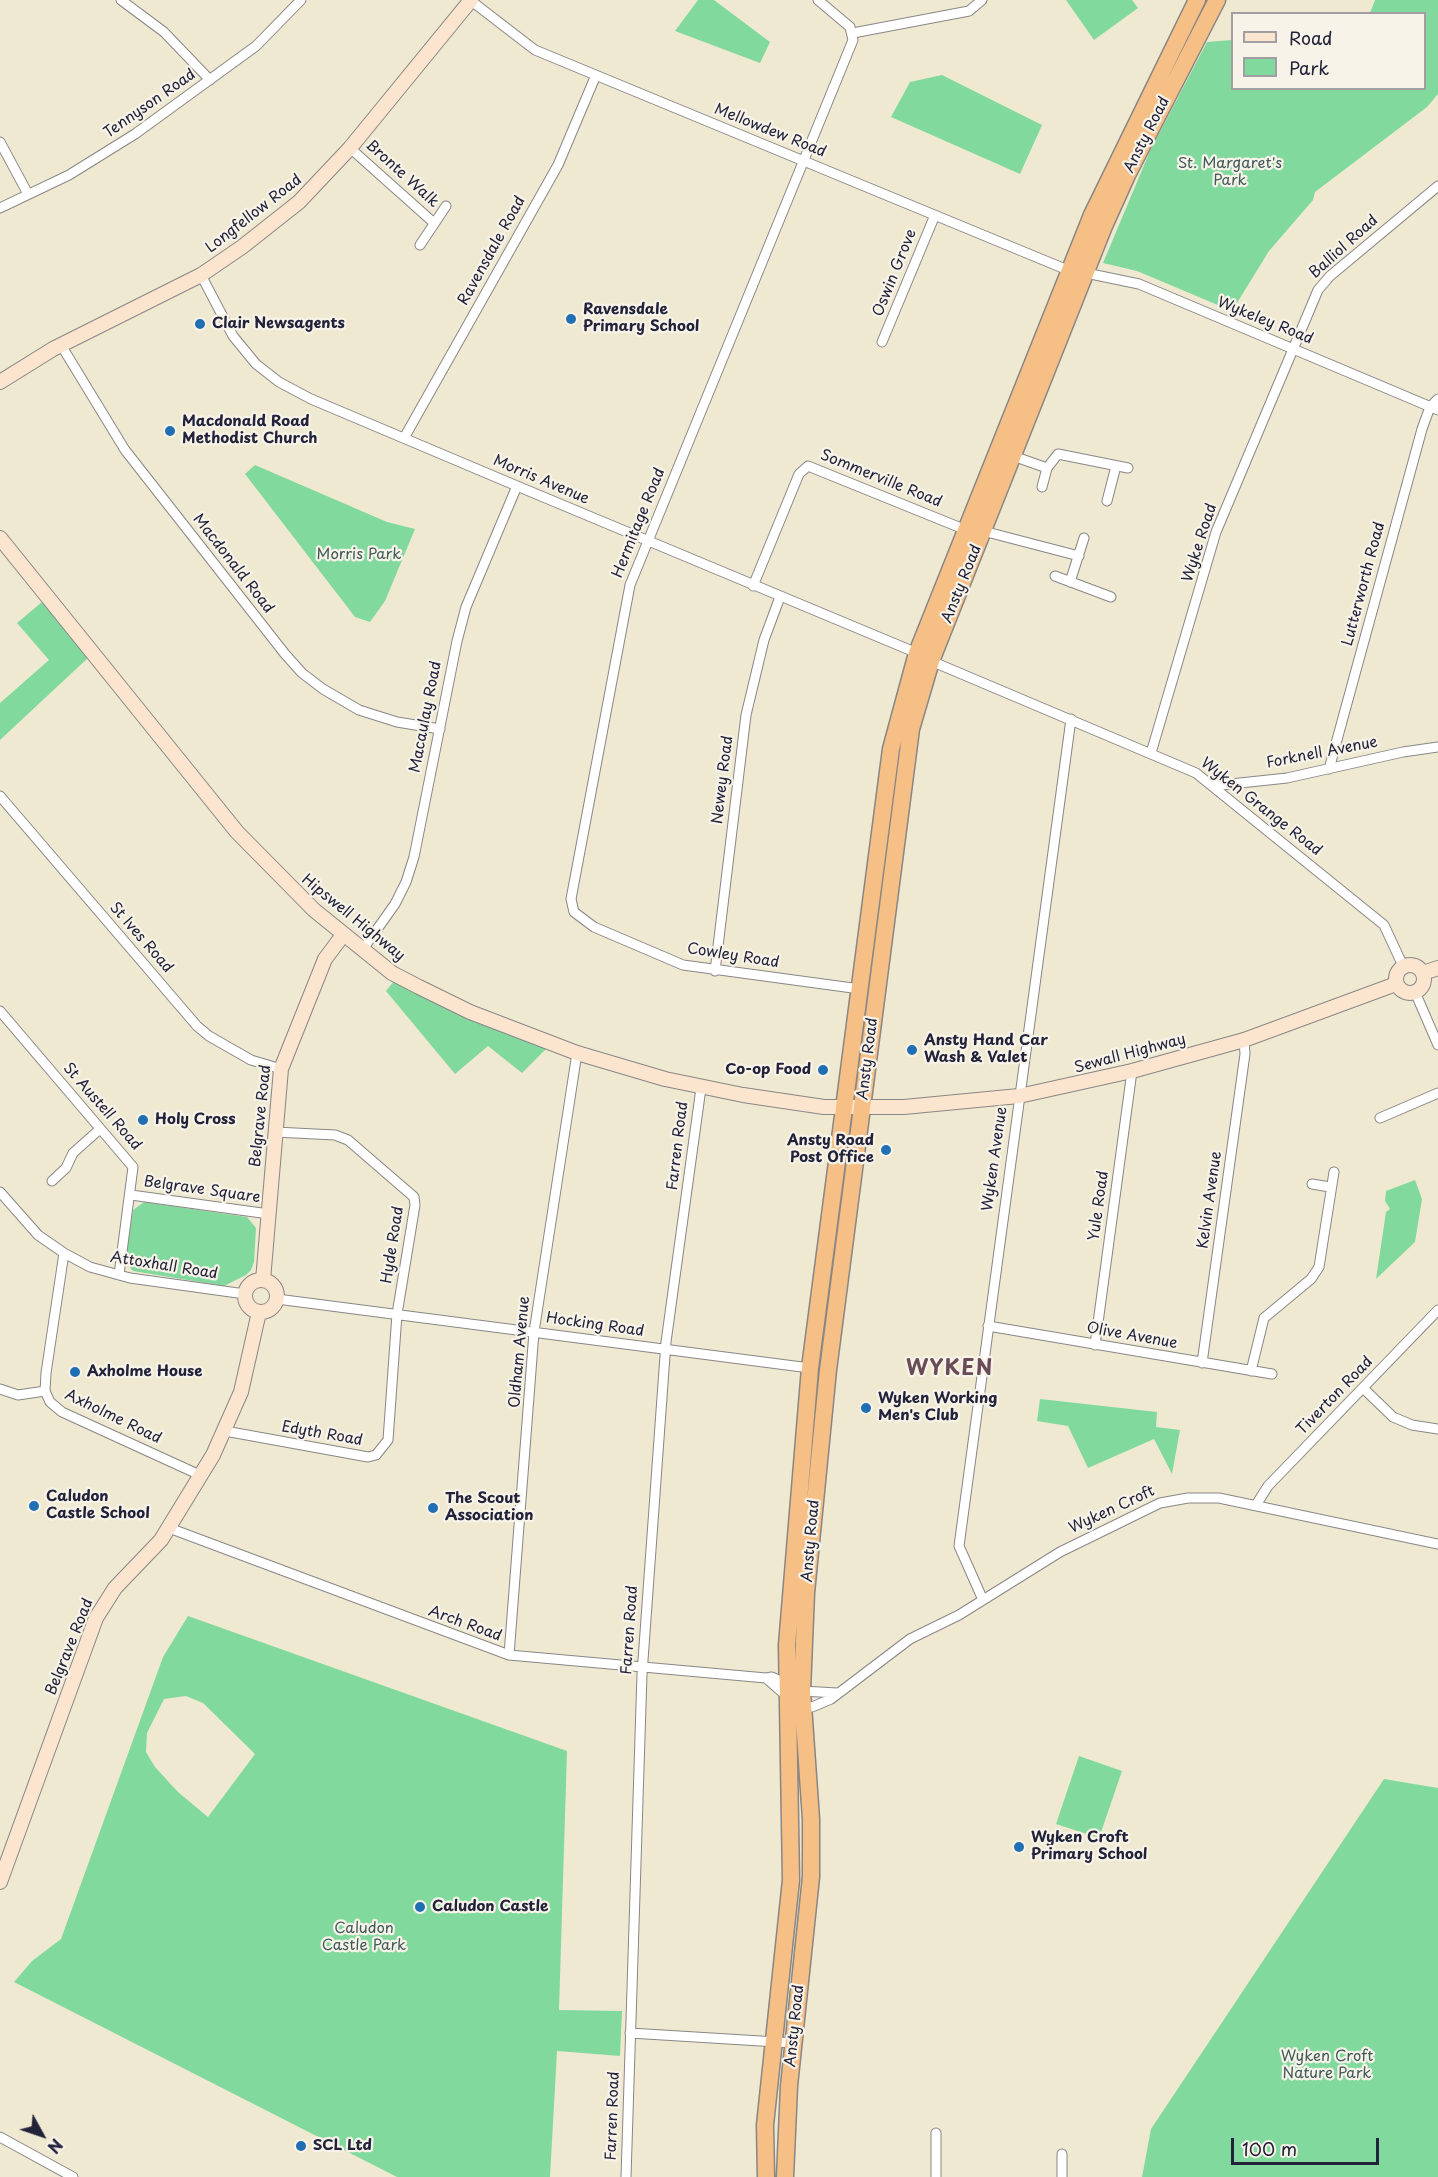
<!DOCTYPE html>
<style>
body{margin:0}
#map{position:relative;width:1438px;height:2177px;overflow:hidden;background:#f0e9d1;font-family:"Playpen Sans",sans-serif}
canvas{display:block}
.legend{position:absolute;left:1231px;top:12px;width:195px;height:78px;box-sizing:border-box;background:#f7f3e8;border:2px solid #a29fa3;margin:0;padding:8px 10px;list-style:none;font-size:18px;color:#22223b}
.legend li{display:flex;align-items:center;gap:12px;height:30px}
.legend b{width:30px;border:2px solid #a29fa3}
.north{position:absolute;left:12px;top:2105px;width:60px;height:60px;-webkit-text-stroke:4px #f7f3e8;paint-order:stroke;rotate:130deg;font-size:16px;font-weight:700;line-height:24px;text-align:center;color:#22223b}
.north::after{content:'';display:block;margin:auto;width:21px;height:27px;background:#22223b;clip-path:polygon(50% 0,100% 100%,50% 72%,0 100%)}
.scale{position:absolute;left:1231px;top:2138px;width:148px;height:27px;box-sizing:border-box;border:3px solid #22223b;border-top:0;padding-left:8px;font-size:18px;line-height:21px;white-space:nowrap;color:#22223b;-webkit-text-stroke:4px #f7f3e8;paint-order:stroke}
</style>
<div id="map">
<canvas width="1438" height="2177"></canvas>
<ul class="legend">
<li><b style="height:8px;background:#fbe5cf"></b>Road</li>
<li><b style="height:16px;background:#82d99e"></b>Park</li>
</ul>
<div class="north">N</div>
<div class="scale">100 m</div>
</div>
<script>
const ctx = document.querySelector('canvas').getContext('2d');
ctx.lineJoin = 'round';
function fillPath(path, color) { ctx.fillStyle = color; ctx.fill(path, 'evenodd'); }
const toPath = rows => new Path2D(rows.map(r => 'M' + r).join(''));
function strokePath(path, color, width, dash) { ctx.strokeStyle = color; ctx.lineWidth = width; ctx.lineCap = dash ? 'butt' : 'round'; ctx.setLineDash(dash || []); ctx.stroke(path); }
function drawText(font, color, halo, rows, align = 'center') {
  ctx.font = font + ' "Playpen Sans",sans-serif'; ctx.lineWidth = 4.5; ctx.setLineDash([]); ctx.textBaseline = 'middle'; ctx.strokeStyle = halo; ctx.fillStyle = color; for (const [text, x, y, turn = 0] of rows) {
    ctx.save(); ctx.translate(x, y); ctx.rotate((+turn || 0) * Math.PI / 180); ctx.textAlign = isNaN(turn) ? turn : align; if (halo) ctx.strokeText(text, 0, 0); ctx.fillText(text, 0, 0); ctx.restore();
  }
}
const green = toPath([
 [698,0,714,0,770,42,760,63,675,31],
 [1066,0,1132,0,1138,8,1094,40],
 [1375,0,1438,0,1438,94,1427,107,1315,192,1313,200,1269,251,1232,311,1137,271,1103,263,1150,151,1207,42,1232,40,1232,88,1424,88,1424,14,1370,13],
 [942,75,1042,125,1020,174,891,117,910,82],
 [255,465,387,522,415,529,385,601,370,622,355,617,245,474],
 [42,602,89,657,0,740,0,703,49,660,17,623],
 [394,981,439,1005,546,1049,522,1073,488,1046,455,1074,386,991],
 [1415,1180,1422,1199,1415,1242,1376,1279,1386,1212,1390,1209,1385,1201,1386,1191],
 [144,1202,247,1217,256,1228,254,1262,251,1270,246,1275,224,1286,133,1271,127,1264,126,1256,133,1210],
 [1040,1399,1157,1412,1156,1427,1180,1430,1172,1474,1154,1439,1088,1468,1068,1426,1037,1421],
 [188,1616,567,1751,559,2010,622,2011,620,2056,557,2051,550,2177,397,2177,14,1982,32,1961,61,1939,163,1657],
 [186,1696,203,1703,255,1754,208,1817,178,1792,155,1767,146,1752,147,1733,164,1699],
 [1079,1756,1122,1771,1099,1838,1056,1824],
 [1384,1779,1438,1788,1438,2177,1142,2177,1151,2129]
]);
const street = toPath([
 [121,0,164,32,210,80],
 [470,0,535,50,1070,271],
 [818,0,850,27,853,40,630,585,571,899,574,912,594,927,683,965,860,989],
 [853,33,969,11,982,0],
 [0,142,28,194],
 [350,148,434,223],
 [0,208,69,175,135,134,256,46,301,0],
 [420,245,446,206],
 [1086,273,1139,284,1438,410],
 [201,275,233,336,256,364,279,382,311,399,517,486,917,653],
 [882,342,935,215],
 [61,345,125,450,285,654,302,673,323,689,359,710,397,722,440,729],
 [404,438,558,165,596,75],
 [1013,456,1047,468],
 [1042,487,1047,468,1058,454,1128,468],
 [1107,501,1116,466],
 [983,531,1079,556],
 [1055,576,1111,597],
 [1070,582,1084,538],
 [753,586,799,474,808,466,966,530],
 [931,661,1196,773,1384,925,1403,966],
 [1151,753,1216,532,1318,290,1330,276,1438,186],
 [1329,769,1422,429,1430,407,1438,399],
 [1212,786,1287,778,1403,752,1438,747],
 [0,796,197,1026,209,1036,251,1060,281,1069],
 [363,949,395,904,406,882,414,857,457,641,466,607,517,486],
 [715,971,746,715,764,640,780,597],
 [1415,992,1438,1045],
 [0,1011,133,1167,119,1275],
 [1380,1118,1438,1093],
 [52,1181,66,1168,73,1153,100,1129],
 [1312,1184,1330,1187],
 [0,1192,38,1235,64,1253,90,1267,130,1278,245,1294],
 [131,1195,269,1214],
 [64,1253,46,1373,45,1391,50,1402,62,1412,202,1476],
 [277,1299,802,1367],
 [988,1326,1272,1374],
 [1095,1345,1132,1071],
 [1202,1363,1245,1054,1244,1040],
 [1251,1371,1264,1318,1311,1279,1319,1267,1334,1172],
 [1363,1388,1393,1417,1412,1425,1438,1429],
 [0,1389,18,1395,45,1391],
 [225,1431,368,1457,376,1455,388,1440,397,1314,415,1205,414,1197,348,1140,335,1135,275,1132],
 [1256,1505,1268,1486,1438,1310],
 [169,1528,509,1655,766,1678,772,1677,802,1691,837,1693],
 [983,1600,959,1546,1071,719],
 [509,1655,534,1332,577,1053],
 [766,1678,789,1698],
 [800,1705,812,1707,831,1699,910,1639,959,1615,1060,1552,1160,1503,1188,1498,1219,1498,1438,1544],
 [630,2033,793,2043],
 [936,2133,936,2177],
 [0,2137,73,2177],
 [1062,2154,1062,2177],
 [626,2177,642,1674,666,1342,701,1088]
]);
const secondary = toPath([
 [0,382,53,349,201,275,242,247,299,202,350,148,471,0],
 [0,538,237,832,314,910,392,973,419,987,470,1012,577,1053,665,1079,743,1095,824,1107,904,1107,1019,1096,1132,1071,1244,1040,1396,984],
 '1396 979a14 14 0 1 1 28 0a14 14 0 1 1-28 0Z',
 [1423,973,1438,968],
 [263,1280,281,1069,325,959,343,935],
 '245 1296a16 16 0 1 1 32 0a16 16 0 1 1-32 0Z',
 [0,1882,96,1618,115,1588,161,1540,213,1455,241,1392,259,1312]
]);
const highway = toPath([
 [766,2177,765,2125,791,1880,787,1645,810,1368,891,749,917,653,1092,215,1197,0],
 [785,2177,789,2086,811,1877,811,1819,802,1691,806,1593,828,1370,911,729,931,661,1104,226,1127,175,1217,0]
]);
const markers = [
 [571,319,6,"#1f6fb2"],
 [200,324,6,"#1f6fb2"],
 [170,431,6,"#1f6fb2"],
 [912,1050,6,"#1f6fb2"],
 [823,1070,6,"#1f6fb2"],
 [143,1120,6,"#1f6fb2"],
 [886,1150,6,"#1f6fb2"],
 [75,1372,6,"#1f6fb2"],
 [866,1408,6,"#1f6fb2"],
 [34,1506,6,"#1f6fb2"],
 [433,1508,6,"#1f6fb2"],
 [1019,1847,6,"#1f6fb2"],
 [420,1907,6,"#1f6fb2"],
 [301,2146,6,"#1f6fb2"]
];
const streetNames = [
 ["Tennyson Road",150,104,-35],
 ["Mellowdew Road",770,131,22],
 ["Ansty Road",1147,135,-63],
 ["Bronte Walk",402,174,42],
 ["Longfellow Road",254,214,-38],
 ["Balliol Road",1344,247,-42],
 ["Ravensdale Road",492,251,-61],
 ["Oswin Grove",895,273,-68],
 ["Wykeley Road",1265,321,22],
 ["Sommerville Road",881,479,22],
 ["Morris Avenue",541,480,23],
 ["Hermitage Road",639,523,-68],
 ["Wyke Road",1200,543,-72],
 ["Macdonald Road",233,564,52],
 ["Ansty Road",962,584,-68],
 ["Lutterworth Road",1364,584,-75],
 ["Macaulay Road",426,717,-79],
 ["Forknell Avenue",1322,753,-11],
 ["Newey Road",723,780,-83],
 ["Wyken Grange Road",1261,807,38],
 ["Hipswell Highway",353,918,39],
 ["St Ives Road",141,938,49],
 ["Cowley Road",733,956,9],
 ["Sewall Highway",1130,1054,-15],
 ["Ansty Road",868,1059,-83],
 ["St Austell Road",102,1107,49],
 ["Belgrave Road",261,1116,-84],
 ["Farren Road",678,1146,-83],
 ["Wyken Avenue",995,1159,-82],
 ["Belgrave Square",202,1190,8],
 ["Kelvin Avenue",1210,1200,-82],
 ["Yule Road",1099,1206,-82],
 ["Hyde Road",393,1245,-81],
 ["Attoxhall Road",164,1266,9],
 ["Hocking Road",595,1325,8],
 ["Olive Avenue",1132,1336,10],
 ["Oldham Avenue",520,1352,-85],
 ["Tiverton Road",1335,1396,-46],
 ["Axholme Road",113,1417,26],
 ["Edyth Road",322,1434,10],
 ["Wyken Croft",1112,1510,-25],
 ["Ansty Road",811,1541,-85],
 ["Arch Road",465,1624,20],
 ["Farren Road",630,1630,-86],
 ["Belgrave Road",70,1647,-68],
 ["Ansty Road",795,2026,-84],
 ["Farren Road",613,2116,-88]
];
const parkNames = [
 ["St. Margaret's",1230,164],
 ["Park",1230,181],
 ["Morris Park",359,555],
 ["Caludon",364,1929],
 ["Castle Park",364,1946],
 ["Wyken Croft",1327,2057],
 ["Nature Park",1327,2074]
];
const poiNames = [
 ["Ravensdale",583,310],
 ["Primary School",583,327],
 ["Clair Newsagents",212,324],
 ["Macdonald Road",182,422],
 ["Methodist Church",182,439],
 ["Ansty Hand Car",924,1041],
 ["Wash & Valet",924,1058],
 ["Co-op Food",811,1070,"right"],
 ["Holy Cross",155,1120],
 ["Ansty Road",874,1141,"right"],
 ["Post Office",874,1158,"right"],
 ["Axholme House",87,1372],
 ["Wyken Working",878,1399],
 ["Men's Club",878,1416],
 ["Caludon",46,1497],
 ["Castle School",46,1514],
 ["The Scout",445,1499],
 ["Association",445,1516],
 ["Wyken Croft",1031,1838],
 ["Primary School",1031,1855],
 ["Caludon Castle",432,1907],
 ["SCL Ltd",313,2146]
];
const districtNames = [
 ["WYKEN",950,1369]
];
fillPath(green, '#82d99e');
strokePath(street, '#898686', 11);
strokePath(secondary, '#898686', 16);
strokePath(highway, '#898686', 19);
strokePath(street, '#fff', 9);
strokePath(secondary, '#fbe5cf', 14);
strokePath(highway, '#f5bf86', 16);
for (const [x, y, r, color] of markers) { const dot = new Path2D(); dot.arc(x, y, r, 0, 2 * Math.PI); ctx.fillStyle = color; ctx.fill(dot); strokePath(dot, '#f7f3e8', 2); }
drawText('15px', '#22223b', '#f7f3e8', streetNames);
drawText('15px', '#3f5959', '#f7f3e8', parkNames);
drawText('bold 15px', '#22223b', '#f7f3e8', poiNames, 'left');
ctx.letterSpacing = '1.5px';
drawText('bold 21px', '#6a4c59', '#f7f3e8', districtNames);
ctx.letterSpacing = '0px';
</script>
